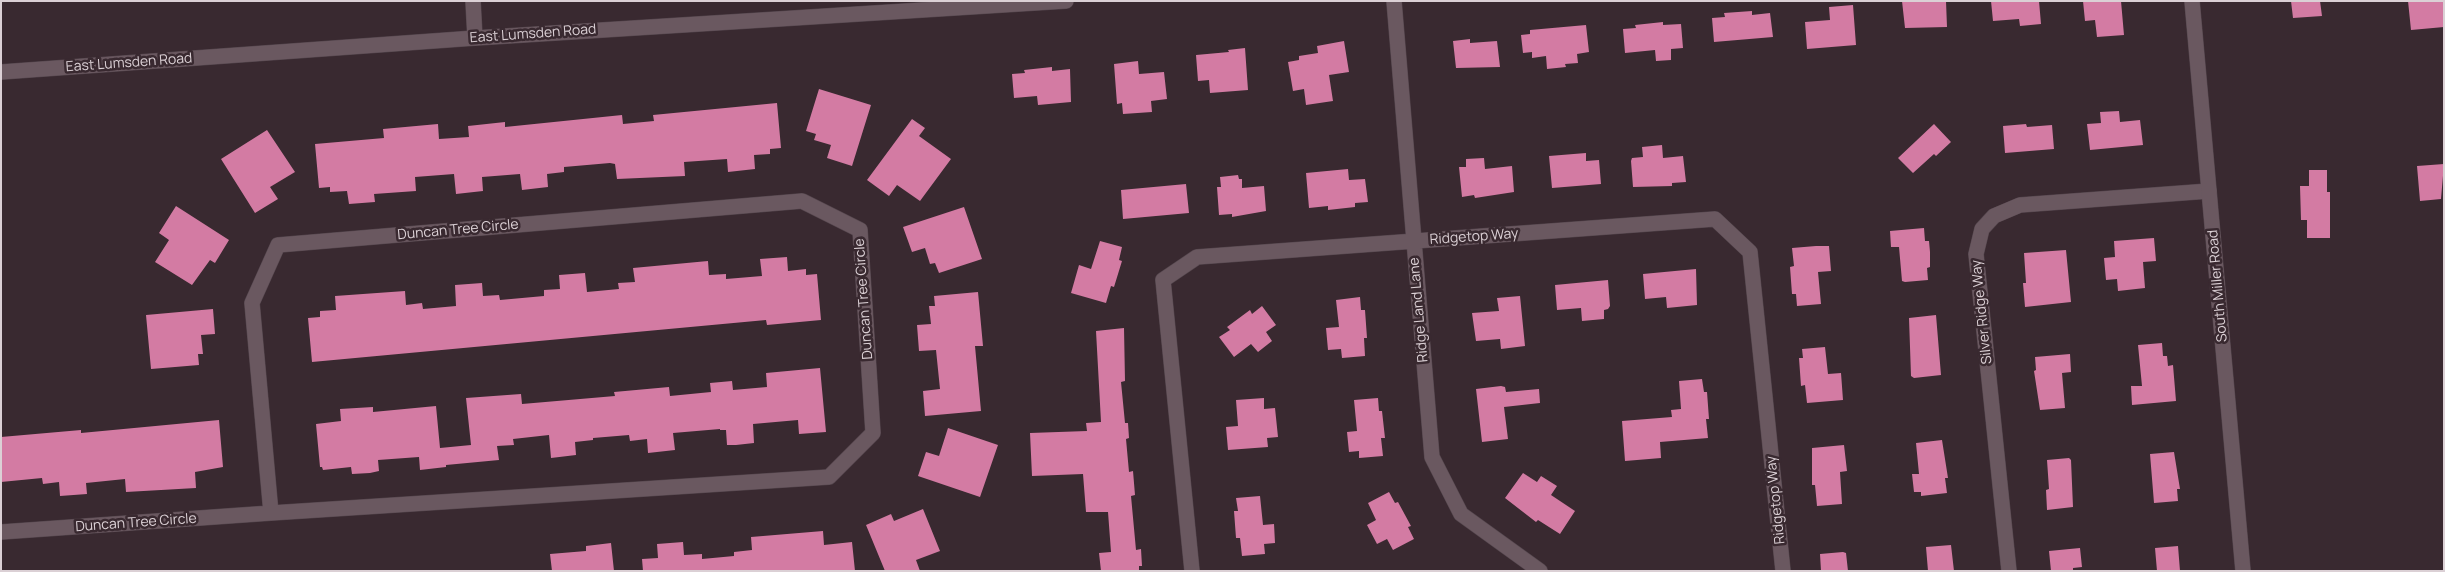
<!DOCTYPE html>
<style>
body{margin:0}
#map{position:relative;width:2445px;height:572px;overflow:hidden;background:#392930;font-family:Manrope,sans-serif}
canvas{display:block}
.frame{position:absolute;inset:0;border:2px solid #dbd0d5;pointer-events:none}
</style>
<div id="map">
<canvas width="2445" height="572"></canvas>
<div class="frame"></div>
</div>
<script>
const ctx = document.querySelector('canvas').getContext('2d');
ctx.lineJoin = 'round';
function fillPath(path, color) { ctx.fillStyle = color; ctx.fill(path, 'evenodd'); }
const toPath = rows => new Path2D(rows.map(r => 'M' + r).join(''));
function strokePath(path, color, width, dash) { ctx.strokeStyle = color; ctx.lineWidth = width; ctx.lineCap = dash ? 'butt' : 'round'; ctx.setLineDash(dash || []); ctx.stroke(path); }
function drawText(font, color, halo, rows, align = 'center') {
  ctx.font = font + ' Manrope,sans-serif'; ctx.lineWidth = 5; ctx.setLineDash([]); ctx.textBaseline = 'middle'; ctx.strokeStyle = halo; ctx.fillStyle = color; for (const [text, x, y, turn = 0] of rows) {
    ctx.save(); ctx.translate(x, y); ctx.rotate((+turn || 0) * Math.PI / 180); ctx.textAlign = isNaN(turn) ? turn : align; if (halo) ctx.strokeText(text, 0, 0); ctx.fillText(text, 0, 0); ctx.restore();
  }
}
const building = toPath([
 [1902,1,1946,1,1947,27,1905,28],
 [1991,1,2039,1,2041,24,2020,26,2019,19,1993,21],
 [2083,1,2121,1,2124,35,2097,37,2095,20,2085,21],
 [2291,1,2320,1,2322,16,2293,18],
 [2408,1,2444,1,2444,27,2411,30],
 [1853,5,1856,45,1807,49,1805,22,1830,20,1829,7],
 [1752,11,1752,15,1770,13,1773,37,1714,42,1712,18,1725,17,1724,13],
 [1663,22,1663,25,1681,24,1683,48,1671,49,1671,60,1656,61,1655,50,1625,53,1623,29,1636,28,1635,25],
 [1586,25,1589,52,1577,54,1578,63,1565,64,1566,67,1547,69,1546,56,1532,58,1532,52,1523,53,1521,35,1530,34,1530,30],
 [1470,39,1470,43,1497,41,1500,67,1456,68,1453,41],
 [1344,41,1349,72,1329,75,1333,101,1306,105,1304,89,1293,91,1288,62,1299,60,1299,56,1318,53,1317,46],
 [1245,48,1248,90,1210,93,1209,80,1198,81,1196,55,1229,52,1228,50],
 [1138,61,1139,74,1164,72,1167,99,1151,101,1152,112,1123,114,1122,103,1117,104,1114,64],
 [1052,67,1052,71,1070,69,1071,102,1038,105,1037,96,1014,98,1012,74,1025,73,1024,70],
 [819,89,871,105,852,166,827,158,831,145,814,140,816,134,806,131],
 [777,103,781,148,770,149,770,154,754,155,755,169,728,172,727,159,684,162,685,176,617,179,615,164,610,163,564,167,564,172,547,174,548,187,522,190,520,174,482,177,483,191,456,194,454,174,415,177,416,191,374,194,375,202,349,204,347,191,330,192,330,187,319,188,315,144,384,138,383,129,438,124,439,139,469,137,468,126,505,122,505,127,622,115,623,124,654,121,653,115],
 [2119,111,2120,122,2140,120,2143,145,2090,150,2087,124,2101,123,2100,112],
 [912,119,925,128,919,136,951,159,920,201,897,185,889,196,867,180],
 [1934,124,1951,142,1936,156,1934,154,1913,173,1898,158],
 [2026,124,2027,127,2052,125,2054,149,2005,153,2003,126],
 [267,130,295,172,270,187,278,199,255,213,221,159],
 [1662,145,1663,158,1683,156,1686,182,1672,183,1672,186,1633,187,1631,161,1632,158,1643,157,1642,147],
 [1586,153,1586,161,1599,160,1601,184,1552,188,1549,156],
 [1484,158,1485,169,1512,166,1514,192,1475,198,1474,195,1462,197,1459,167,1466,167,1466,159],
 [2444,164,2441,199,2420,201,2417,166],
 [1348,169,1349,180,1365,179,1368,202,1355,203,1355,207,1328,210,1328,206,1309,208,1306,173],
 [2309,170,2327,170,2327,192,2330,192,2330,238,2307,238,2307,220,2301,220,2300,186,2309,186],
 [1238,175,1239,179,1242,179,1242,188,1264,186,1266,211,1232,217,1232,214,1219,215,1217,187,1221,187,1220,177],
 [1186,184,1189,213,1123,219,1121,190],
 [176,206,229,240,215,263,210,260,192,285,155,262,169,240,159,233],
 [964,207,982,259,939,273,935,263,930,264,925,248,912,252,903,227],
 [1924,228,1925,241,1929,241,1930,252,1930,267,1927,268,1928,280,1905,282,1902,281,1899,247,1891,247,1890,231],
 [2154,238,2156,261,2143,262,2145,288,2118,291,2117,279,2106,280,2104,258,2115,257,2114,241],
 [1100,241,1122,247,1119,260,1122,261,1114,287,1111,286,1106,303,1071,293,1079,265,1091,269],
 [1816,246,1829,246,1831,271,1818,272,1821,304,1797,306,1796,294,1792,294,1790,267,1794,266,1792,248],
 [2066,250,2071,302,2025,307,2023,283,2026,283,2024,253],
 [787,257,788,271,806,269,806,275,817,274,821,320,767,325,766,320,312,362,308,318,320,317,320,311,336,310,335,296,405,291,406,305,422,303,423,309,456,306,455,285,482,283,483,296,499,295,500,300,544,296,544,290,560,289,559,275,585,273,587,292,619,289,618,283,635,282,633,268,708,261,709,275,726,274,726,279,762,276,760,259],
 [1696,269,1697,305,1667,308,1666,297,1645,299,1643,274],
 [1608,280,1610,306,1608,309,1604,310,1604,319,1582,321,1581,308,1557,310,1555,285],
 [978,292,983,346,975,346,981,411,925,416,923,391,940,389,936,350,919,351,917,325,931,324,929,306,935,306,934,296],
 [1520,296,1525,346,1501,349,1500,339,1476,341,1472,313,1499,311,1497,298],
 [1360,297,1361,310,1365,310,1367,338,1364,338,1365,356,1342,358,1341,349,1328,350,1326,328,1339,327,1336,300],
 [1262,306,1276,325,1266,332,1272,341,1258,352,1251,344,1234,357,1219,337,1230,330,1227,327,1250,310,1252,314],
 [213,309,215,334,201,335,203,354,198,354,199,365,151,369,146,315],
 [1936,315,1941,375,1914,378,1911,376,1909,318],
 [1124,328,1125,381,1121,382,1125,423,1128,423,1129,438,1126,439,1129,472,1133,471,1135,495,1131,496,1136,550,1141,549,1142,566,1139,566,1139,571,1101,571,1099,553,1111,552,1108,512,1086,512,1083,474,1032,476,1030,433,1087,431,1086,423,1101,422,1096,331],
 [2162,343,2163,356,2167,356,2168,366,2173,365,2176,401,2132,405,2131,386,2142,386,2138,345],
 [1825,347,1828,374,1841,373,1843,400,1807,403,1805,385,1801,386,1799,358,1803,358,1802,349],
 [2070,354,2071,372,2062,373,2065,408,2040,410,2034,371,2036,370,2035,357],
 [820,368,826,432,799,434,798,420,753,424,754,443,736,445,727,445,726,430,720,430,720,429,673,433,675,450,648,453,647,439,630,441,629,435,593,438,593,440,575,442,576,455,551,458,549,435,513,439,514,445,497,446,499,460,446,465,446,467,420,470,419,457,378,460,379,471,370,473,352,474,351,467,323,470,322,467,320,467,316,424,341,421,340,409,373,407,373,412,436,406,440,448,471,445,466,398,521,394,522,404,615,396,614,392,669,387,670,396,711,392,710,383,732,381,733,390,767,387,766,373],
 [1702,379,1704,392,1707,392,1709,419,1706,419,1708,438,1660,442,1661,458,1625,461,1622,421,1672,417,1671,410,1681,409,1679,381],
 [1501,386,1505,387,1506,392,1539,389,1540,403,1504,407,1508,439,1482,442,1476,389],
 [1264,398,1264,409,1275,408,1278,437,1267,438,1268,447,1228,450,1226,427,1238,426,1236,400],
 [1378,398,1379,411,1382,411,1385,438,1381,438,1383,456,1359,458,1359,451,1349,452,1347,432,1357,431,1354,400],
 [219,420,223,467,195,472,196,488,126,492,125,479,86,483,87,494,60,496,59,482,43,484,42,478,1,482,1,437,81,430,81,433],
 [948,428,998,445,980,497,918,476,926,452,939,456],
 [1942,440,1948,478,1945,478,1947,493,1921,496,1921,492,1914,492,1912,474,1919,474,1916,443],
 [1844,445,1847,471,1840,472,1842,504,1817,506,1815,485,1812,485,1812,448],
 [2174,452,2180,489,2177,489,2178,501,2154,503,2150,454],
 [2069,458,2071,460,2073,507,2047,510,2046,490,2049,489,2047,460],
 [1523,473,1537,482,1541,476,1557,486,1551,495,1575,511,1560,534,1538,520,1536,522,1505,498],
 [1389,492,1395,503,1398,502,1411,526,1408,527,1414,539,1393,550,1387,539,1377,544,1367,525,1376,520,1368,503],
 [1260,496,1263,525,1274,524,1275,543,1264,544,1265,554,1242,556,1240,538,1236,538,1234,511,1238,511,1236,498],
 [923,509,940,551,916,560,920,571,885,571,866,525,891,514,894,521],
 [823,531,824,545,852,542,855,571,643,571,642,559,658,558,657,544,683,542,684,555,702,554,702,559,734,556,734,552,752,550,751,537],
 [611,543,614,571,552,571,550,554,586,551,586,546],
 [1951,545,1954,571,1928,571,1926,547],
 [2178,546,2180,571,2157,571,2155,548],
 [2080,548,2082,567,2073,568,2073,571,2051,571,2049,551],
 [1843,552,1846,553,1848,571,1821,571,1820,554]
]);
const street = toPath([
 [473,1,475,38],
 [1394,1,1432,457,1461,514,1540,571],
 [802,201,860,230,873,433,829,477,271,513,252,303,278,245,802,201],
 [1,532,271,513],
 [1192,571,1163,280,1197,257,1715,219,1750,252,1783,571],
 [2009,571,1976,254,1982,229,1994,216,2020,205,2209,191]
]);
const secondary = toPath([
 [2192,1,2243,571],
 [1,72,475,38,1066,1]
]);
const streetNames = [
 ["East Lumsden Road",533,34,-4],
 ["East Lumsden Road",129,63,-4],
 ["Duncan Tree Circle",458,230,-5],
 ["Ridgetop Way",1474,237,-4],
 ["South Miller Road",2218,286,-95],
 ["Duncan Tree Circle",864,299,-94],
 ["Ridge Land Lane",1419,310,-95],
 ["Silver Ridge Way",1982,312,-96],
 ["Ridgetop Way",1776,500,-96],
 ["Duncan Tree Circle",136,523,-4]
];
fillPath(building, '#d37ba3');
strokePath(street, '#54464d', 16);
strokePath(secondary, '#54464d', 16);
strokePath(street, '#6a5860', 15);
strokePath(secondary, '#6a5860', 15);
drawText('14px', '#dbd0d5', '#392930', streetNames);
</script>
